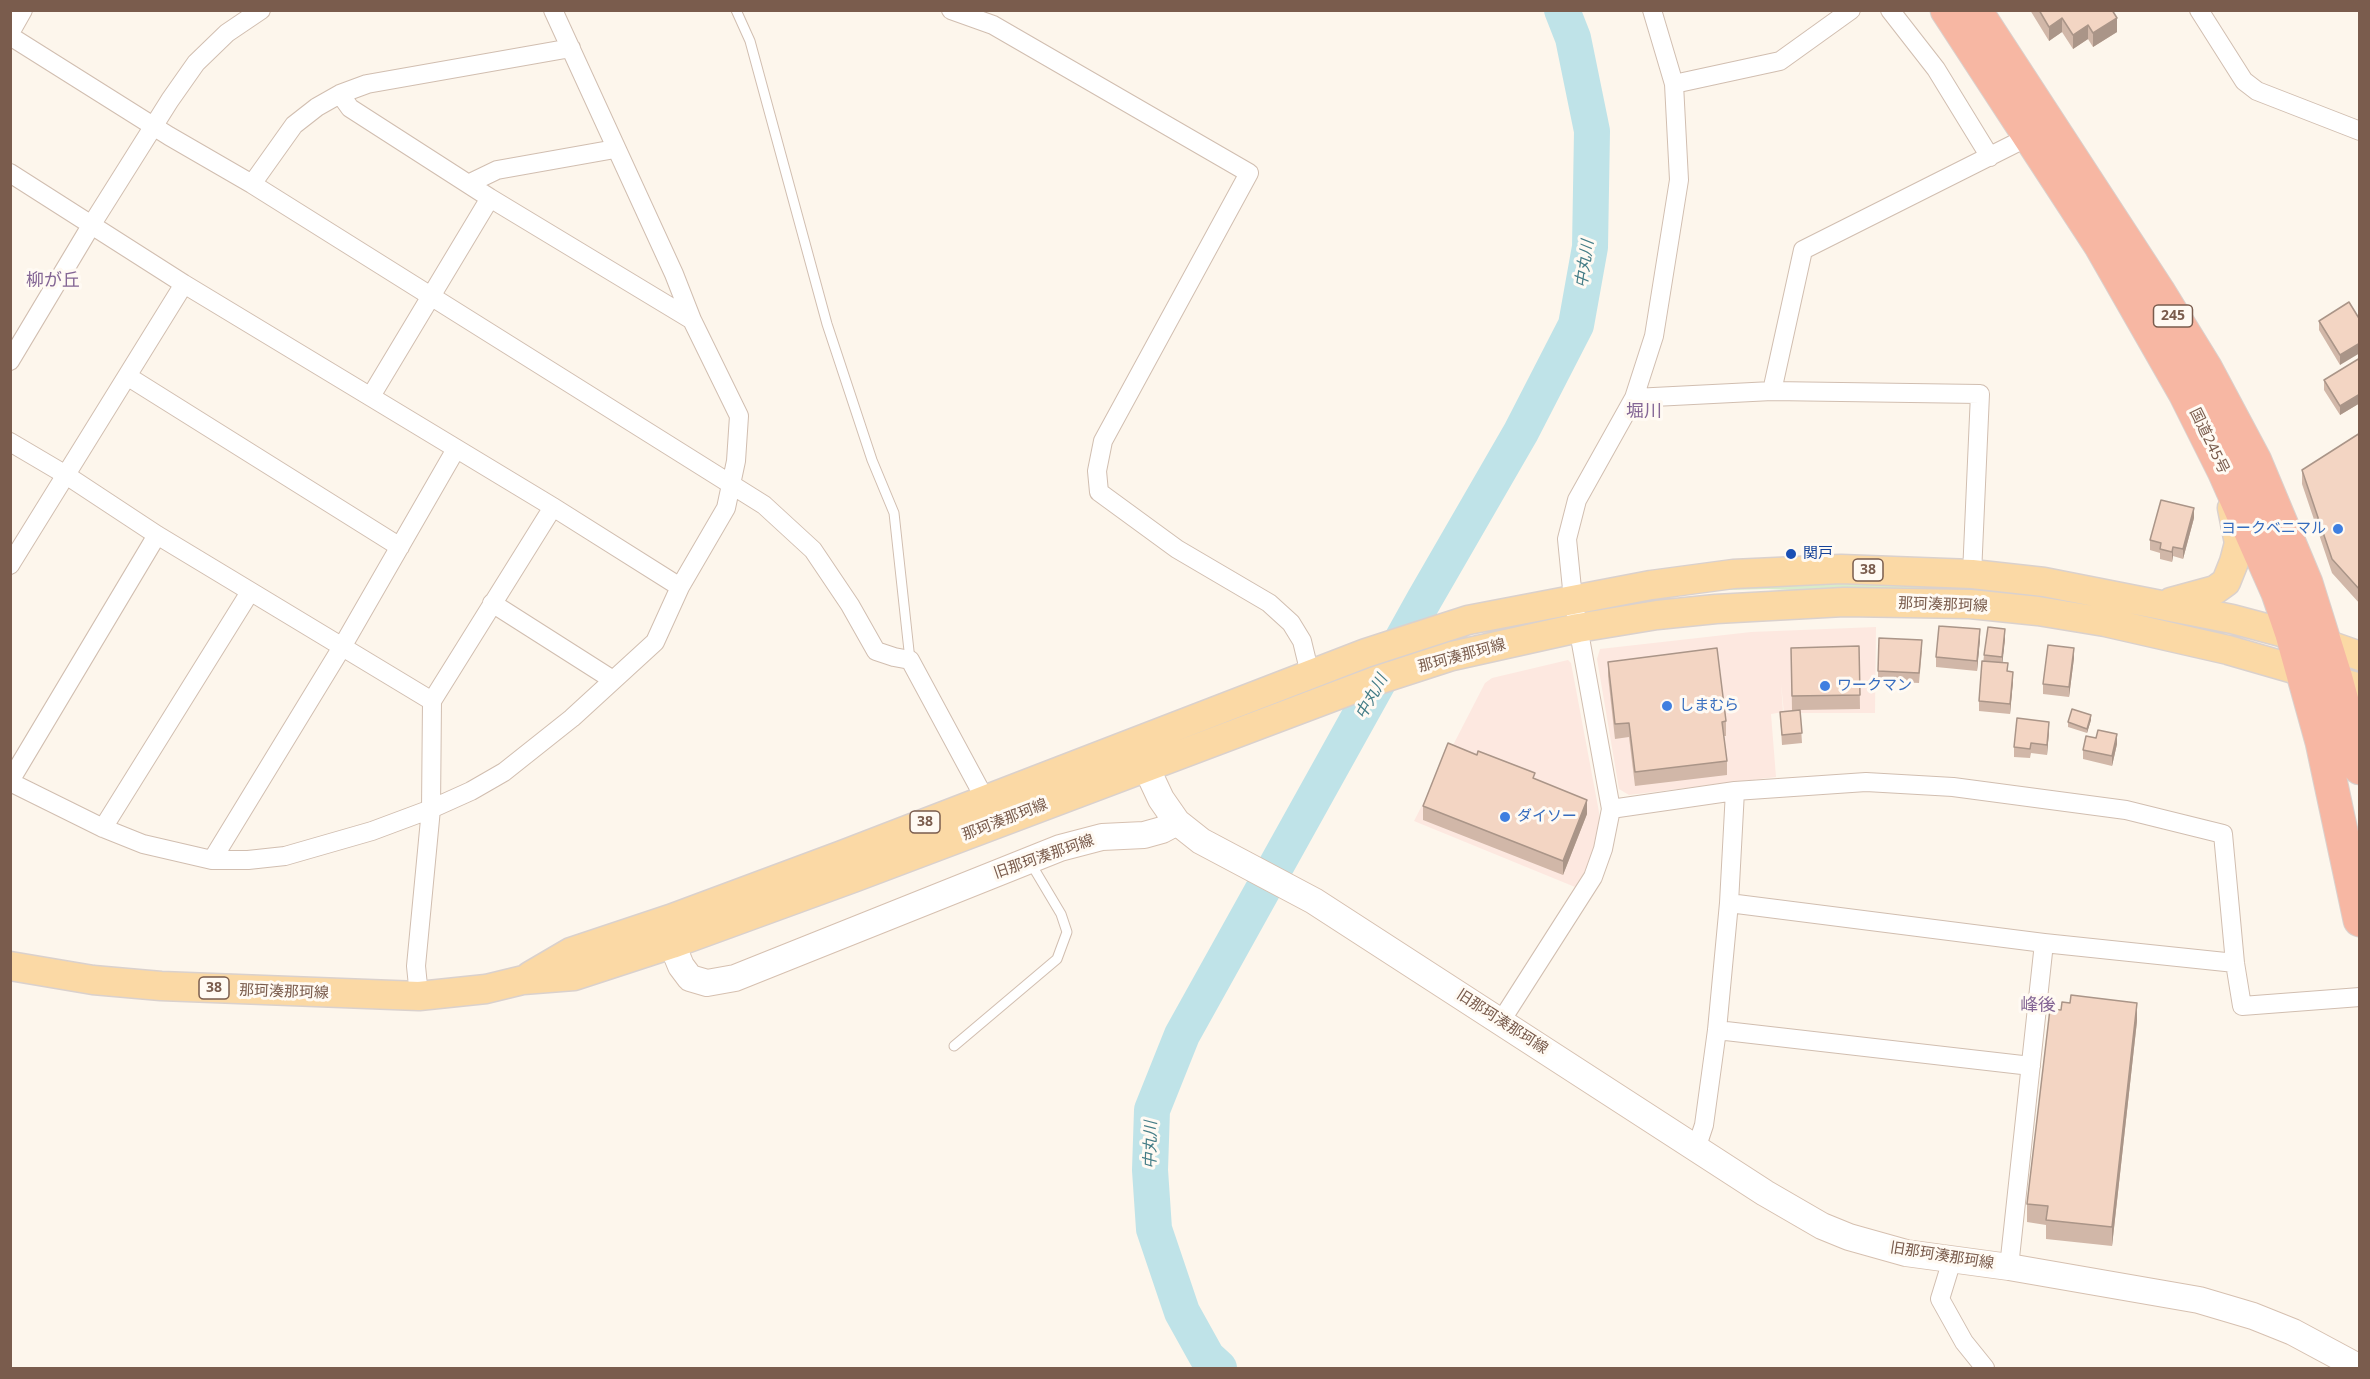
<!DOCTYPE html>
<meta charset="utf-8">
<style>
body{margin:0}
#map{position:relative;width:2370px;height:1379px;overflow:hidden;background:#fdf6ec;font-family:"Noto Sans",sans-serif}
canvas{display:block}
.frame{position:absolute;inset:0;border:12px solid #7a5c4d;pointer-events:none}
</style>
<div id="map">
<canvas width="2370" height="1379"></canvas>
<div class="frame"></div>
</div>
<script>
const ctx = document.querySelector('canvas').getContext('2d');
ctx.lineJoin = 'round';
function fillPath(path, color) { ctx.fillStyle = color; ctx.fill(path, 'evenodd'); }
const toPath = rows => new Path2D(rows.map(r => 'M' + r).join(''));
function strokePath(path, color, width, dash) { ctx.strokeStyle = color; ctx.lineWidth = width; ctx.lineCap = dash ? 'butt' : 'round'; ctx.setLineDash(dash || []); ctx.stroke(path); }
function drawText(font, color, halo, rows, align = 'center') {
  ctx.font = font + ' "Noto Sans","Noto Sans JP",sans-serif'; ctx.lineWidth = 6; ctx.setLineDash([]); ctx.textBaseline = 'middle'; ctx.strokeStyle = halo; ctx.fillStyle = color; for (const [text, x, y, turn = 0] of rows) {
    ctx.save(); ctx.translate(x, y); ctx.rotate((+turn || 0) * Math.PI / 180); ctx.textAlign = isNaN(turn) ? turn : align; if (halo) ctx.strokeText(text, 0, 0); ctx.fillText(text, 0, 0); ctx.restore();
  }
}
const commercial = toPath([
 [1876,627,1875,713,1784,713,1781,683,1783,712,1771,714,1776,777,1629,795,1619,789,1597,659,1600,649,1751,632],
 [1568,660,1571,663,1599,812,1599,830,1595,848,1587,868,1575,887,1414,821,1485,683,1492,678]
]);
const green = toPath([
 [1804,580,2001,588,2122,611,1862,593,1768,589,1727,590,1725,586]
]);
const water = toPath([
 [1554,11,1569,11,1580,37,1599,132,1585,131,1566,38,1554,11]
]);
const river = toPath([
 [1219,1368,1207,1357,1182,1312,1154,1229,1150,1170,1152,1110,1182,1035,1424,600,1521,432,1576,325,1590,247,1592,131,1573,38,1562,10]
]);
const lane = toPath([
 [736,10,750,41,827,324,872,460,894,513,910,660],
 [954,1046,1057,959,1067,932,1061,914,1030,862]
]);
const street = toPath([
 [951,10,993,25,1249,173,1103,441,1097,471,1099,492,1177,549,1269,603,1291,623,1302,641,1310,674],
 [1890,10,1936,69,1990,157],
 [2199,10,2244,81,2257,91,2360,131],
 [10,33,23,10],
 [10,36,169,136,252,184,764,505,813,550,850,605,876,651,894,657,910,660,985,799],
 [1674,84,1780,61,1851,10],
 [340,94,350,108,490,198,692,320],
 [10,173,184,284,553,507,680,587],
 [470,183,497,170,615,149],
 [252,184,294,125,317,107,340,94,367,84,571,48],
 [10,361,92,224,170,100,196,63,227,33,261,10],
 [127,376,400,547],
 [1772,391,1803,250,2028,137],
 [371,396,490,198],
 [1634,398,1772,391,1980,394,1972,574],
 [10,442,66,475,157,535,432,701],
 [10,565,184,284],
 [492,603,613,680],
 [10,781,157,535],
 [10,782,103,828,143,844,212,860,248,860,285,856,372,831,431,809,471,791,504,772,572,718,655,642,680,587,726,508,736,461,739,416,692,320,674,274,553,10],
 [1611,809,1735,791,1866,782,1953,787,2126,810,2223,834,2235,963,2242,1006,2360,997],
 [103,828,250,592],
 [212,860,342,647,456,449],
 [1729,903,2044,943,2235,963],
 [419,996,416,966,431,809,432,701,553,507],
 [1501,1021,1593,877,1603,849,1611,809,1573,599,1567,539,1577,500,1634,398,1654,336,1679,180,1674,84,1652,10],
 [1717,1030,2031,1066],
 [1696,1149,1704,1125,1717,1030,1729,903,1735,791],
 [1952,1260,1940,1299,1964,1342,1985,1368],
 [2009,1267,2044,943]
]);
const secondary = toPath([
 [1146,767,1161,799,1177,822,1201,841,1314,901,1765,1193,1822,1226,1849,1237,1906,1253,2009,1267,2199,1300,2253,1316,2293,1332,2360,1368],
 [672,944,681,966,690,978,707,983,735,978,1060,848,1102,837,1144,835,1162,830,1177,822]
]);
const primary = toPath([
 [2171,602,2215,590,2226,582,2234,562,2239,543,2232,508],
 [10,966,93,980,161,986,419,996,486,989,523,980,574,976,672,944,853,878,1375,681,1452,656,1578,628,1657,615,1716,609,1844,602,1970,604,2038,611,2105,622,2228,650,2360,688],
 [530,976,571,952,670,919,842,855,1366,653,1468,620,1651,585,1733,574,1841,569,1972,574,2044,582,2232,619,2326,644,2360,656]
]);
const highway = toPath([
 [1947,10,2101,246,2185,393,2224,471,2278,593,2292,634,2322,742,2360,920],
 [1975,10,2158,291,2206,369,2255,461,2306,583,2336,679,2360,768]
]);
const wall = toPath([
 [2030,10,2112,10,2117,32,2093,47,2088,39,2073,49,2062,32,2049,41],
 [2360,320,2340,365,2319,330,2319,321],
 [2360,358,2360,403,2340,415,2324,390,2324,380],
 [2360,433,2360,604,2332,573,2302,484,2302,470],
 [2194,518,2183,559,2173,556,2172,562,2160,559,2160,553,2150,550,2150,540],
 [1980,639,1977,671,1936,667,1936,657],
 [2005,639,2002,663,2013,681,2010,714,1979,711,1979,701,1984,655],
 [1859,646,1860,709,1800,710,1802,743,1782,745,1780,712,1792,711,1791,648],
 [1922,650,1919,683,1878,681,1878,671],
 [2074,658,2069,697,2043,694,2043,684],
 [1608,662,1726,721,1726,736,1724,736,1727,761,1727,775,1635,786,1629,737,1615,739,1608,676],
 [2091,720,2087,733,2068,727,2068,722],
 [2049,731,2047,755,2031,753,2030,758,2014,757,2014,747],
 [2117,744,2112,766,2083,759,2083,750],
 [1535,779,1587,814,1563,875,1423,820,1423,806],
 [2137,1021,2112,1246,2046,1239,2046,1225,2027,1222,2027,1204]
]);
const shadedWall = toPath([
 [2062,18,2062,32,2049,41,2049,27],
 [2117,18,2117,32,2093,47,2093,33],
 [2088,25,2088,39,2073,49,2073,35],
 [2360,343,2360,353,2340,365,2340,355],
 [2360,394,2360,403,2340,415,2340,406],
 [2194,508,2194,518,2183,559,2183,549],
 [2173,547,2173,556,2172,562,2172,552],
 [1980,629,1980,639,1977,671,1977,661],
 [2005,629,2005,639,2002,667,2002,657],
 [2074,648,2074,658,2069,697,2069,687],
 [2013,672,2013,681,2010,714,2010,704],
 [2091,715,2091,720,2087,733,2087,729],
 [2049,722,2049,731,2047,755,2047,745],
 [2117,734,2117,744,2112,766,2112,756],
 [1587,800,1587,814,1563,875,1563,861],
 [2137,1003,2137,1021,2112,1246,2112,1227]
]);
const building = toPath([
 [2039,10,2112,10,2117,18,2093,33,2088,25,2073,35,2062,18,2049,27,2039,10],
 [2349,302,2360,320,2360,343,2340,355,2319,321,2349,302],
 [2360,358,2360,394,2340,406,2324,380,2360,358],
 [2360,433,2360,590,2332,559,2302,470,2360,433],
 [2161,500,2194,508,2183,549,2173,547,2172,552,2160,549,2161,543,2150,540,2161,500],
 [1939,626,1980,629,1977,661,1936,657,1939,626],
 [1988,627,2005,629,2002,657,1984,655,1988,627],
 [1879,638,1922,640,1919,673,1878,671,1879,638],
 [2048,645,2074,648,2069,687,2043,684,2048,645],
 [1859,646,1860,695,1792,696,1791,648,1859,646],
 [1717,648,1726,721,1722,722,1727,761,1635,772,1629,723,1615,724,1608,662,1717,648],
 [1982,661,2008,663,2007,671,2013,672,2010,704,1979,701,1982,661],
 [2072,709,2091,715,2087,729,2068,722,2072,709],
 [1800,710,1802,733,1782,735,1780,712,1800,710],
 [2017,718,2049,722,2047,745,2031,743,2030,749,2014,747,2017,718],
 [2098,730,2117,734,2112,756,2083,750,2086,736,2096,738,2098,730],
 [1448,743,1477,755,1478,751,1535,773,1533,778,1587,800,1563,861,1423,806,1448,743],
 [2071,995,2137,1003,2112,1227,2046,1220,2048,1206,2027,1204,2050,1009,2061,1010,2062,1002,2070,1003,2071,995]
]);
const markers = [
 [2338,529,6,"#3f7fe0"],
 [1791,554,6,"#1a4fb4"],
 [1825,686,6,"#3f7fe0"],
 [1667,706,6,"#3f7fe0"],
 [1505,817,6,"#3f7fe0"]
];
const shields = [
 [2173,316,39],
 [1868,570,30],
 [925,822,30],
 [214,988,30]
];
const shieldNames = [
 ["245",2173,316],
 ["38",1868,570],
 ["38",925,822],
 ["38",214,988]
];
const streetNames = [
 ["国道245号",2209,441,64],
 ["那珂湊那珂線",1943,605,2],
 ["那珂湊那珂線",1462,656,-15],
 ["那珂湊那珂線",1005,820,-21],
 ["旧那珂湊那珂線",1044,857,-19],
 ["那珂湊那珂線",284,992,2],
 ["旧那珂湊那珂線",1502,1022,33],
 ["旧那珂湊那珂線",1942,1256,9]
];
const shopNames = [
 ["ヨークベニマル",2326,529,"right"],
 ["ワークマン",1837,686],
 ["しまむら",1679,706],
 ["ダイソー",1517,817]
];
const transitNames = [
 ["関戸",1803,554]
];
const waterNames = [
 ["中丸川",1585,264,-82],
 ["中丸川",1372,697,-61],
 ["中丸川",1151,1145,-89]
];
const quarterNames = [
 ["柳が丘",53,281],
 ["堀川",1644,412],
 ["峰後",2038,1006]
];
fillPath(commercial, '#fde8e0');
fillPath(green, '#d8ecc9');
fillPath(water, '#bfe3e8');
strokePath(water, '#a5d3da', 1.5);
strokePath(river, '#bfe3e8', 36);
strokePath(lane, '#d1beb0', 11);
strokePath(street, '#d1beb0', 20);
strokePath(secondary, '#d6c0b0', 28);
strokePath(primary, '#dad1cd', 31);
strokePath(highway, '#dad1cd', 35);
strokePath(lane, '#fff', 9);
strokePath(street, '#fff', 18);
strokePath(secondary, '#fff', 26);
strokePath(primary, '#fbd9a5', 28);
strokePath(highway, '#f7b7a3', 33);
fillPath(wall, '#d1b7a8');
fillPath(shadedWall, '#aa9588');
fillPath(building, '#f3d5c3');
strokePath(building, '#aa9588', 1.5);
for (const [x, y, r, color] of markers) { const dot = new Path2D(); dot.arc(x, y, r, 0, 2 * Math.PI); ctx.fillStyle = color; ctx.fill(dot); strokePath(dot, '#fffaf3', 2); }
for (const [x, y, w] of shields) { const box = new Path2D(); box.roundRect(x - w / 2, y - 11, w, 22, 4.5); ctx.fillStyle = '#fffaf3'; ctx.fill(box); strokePath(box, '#7a5c4d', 1.5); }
drawText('bold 14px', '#7a5c4d', null, shieldNames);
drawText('15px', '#7a5c4d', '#fffaf3', streetNames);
drawText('15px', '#366cbe', '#fffaf3', shopNames, 'left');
drawText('15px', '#164399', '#fffaf3', transitNames, 'left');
drawText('italic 16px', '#437c86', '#fffaf3', waterNames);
drawText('18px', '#846695', '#fffaf3', quarterNames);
</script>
